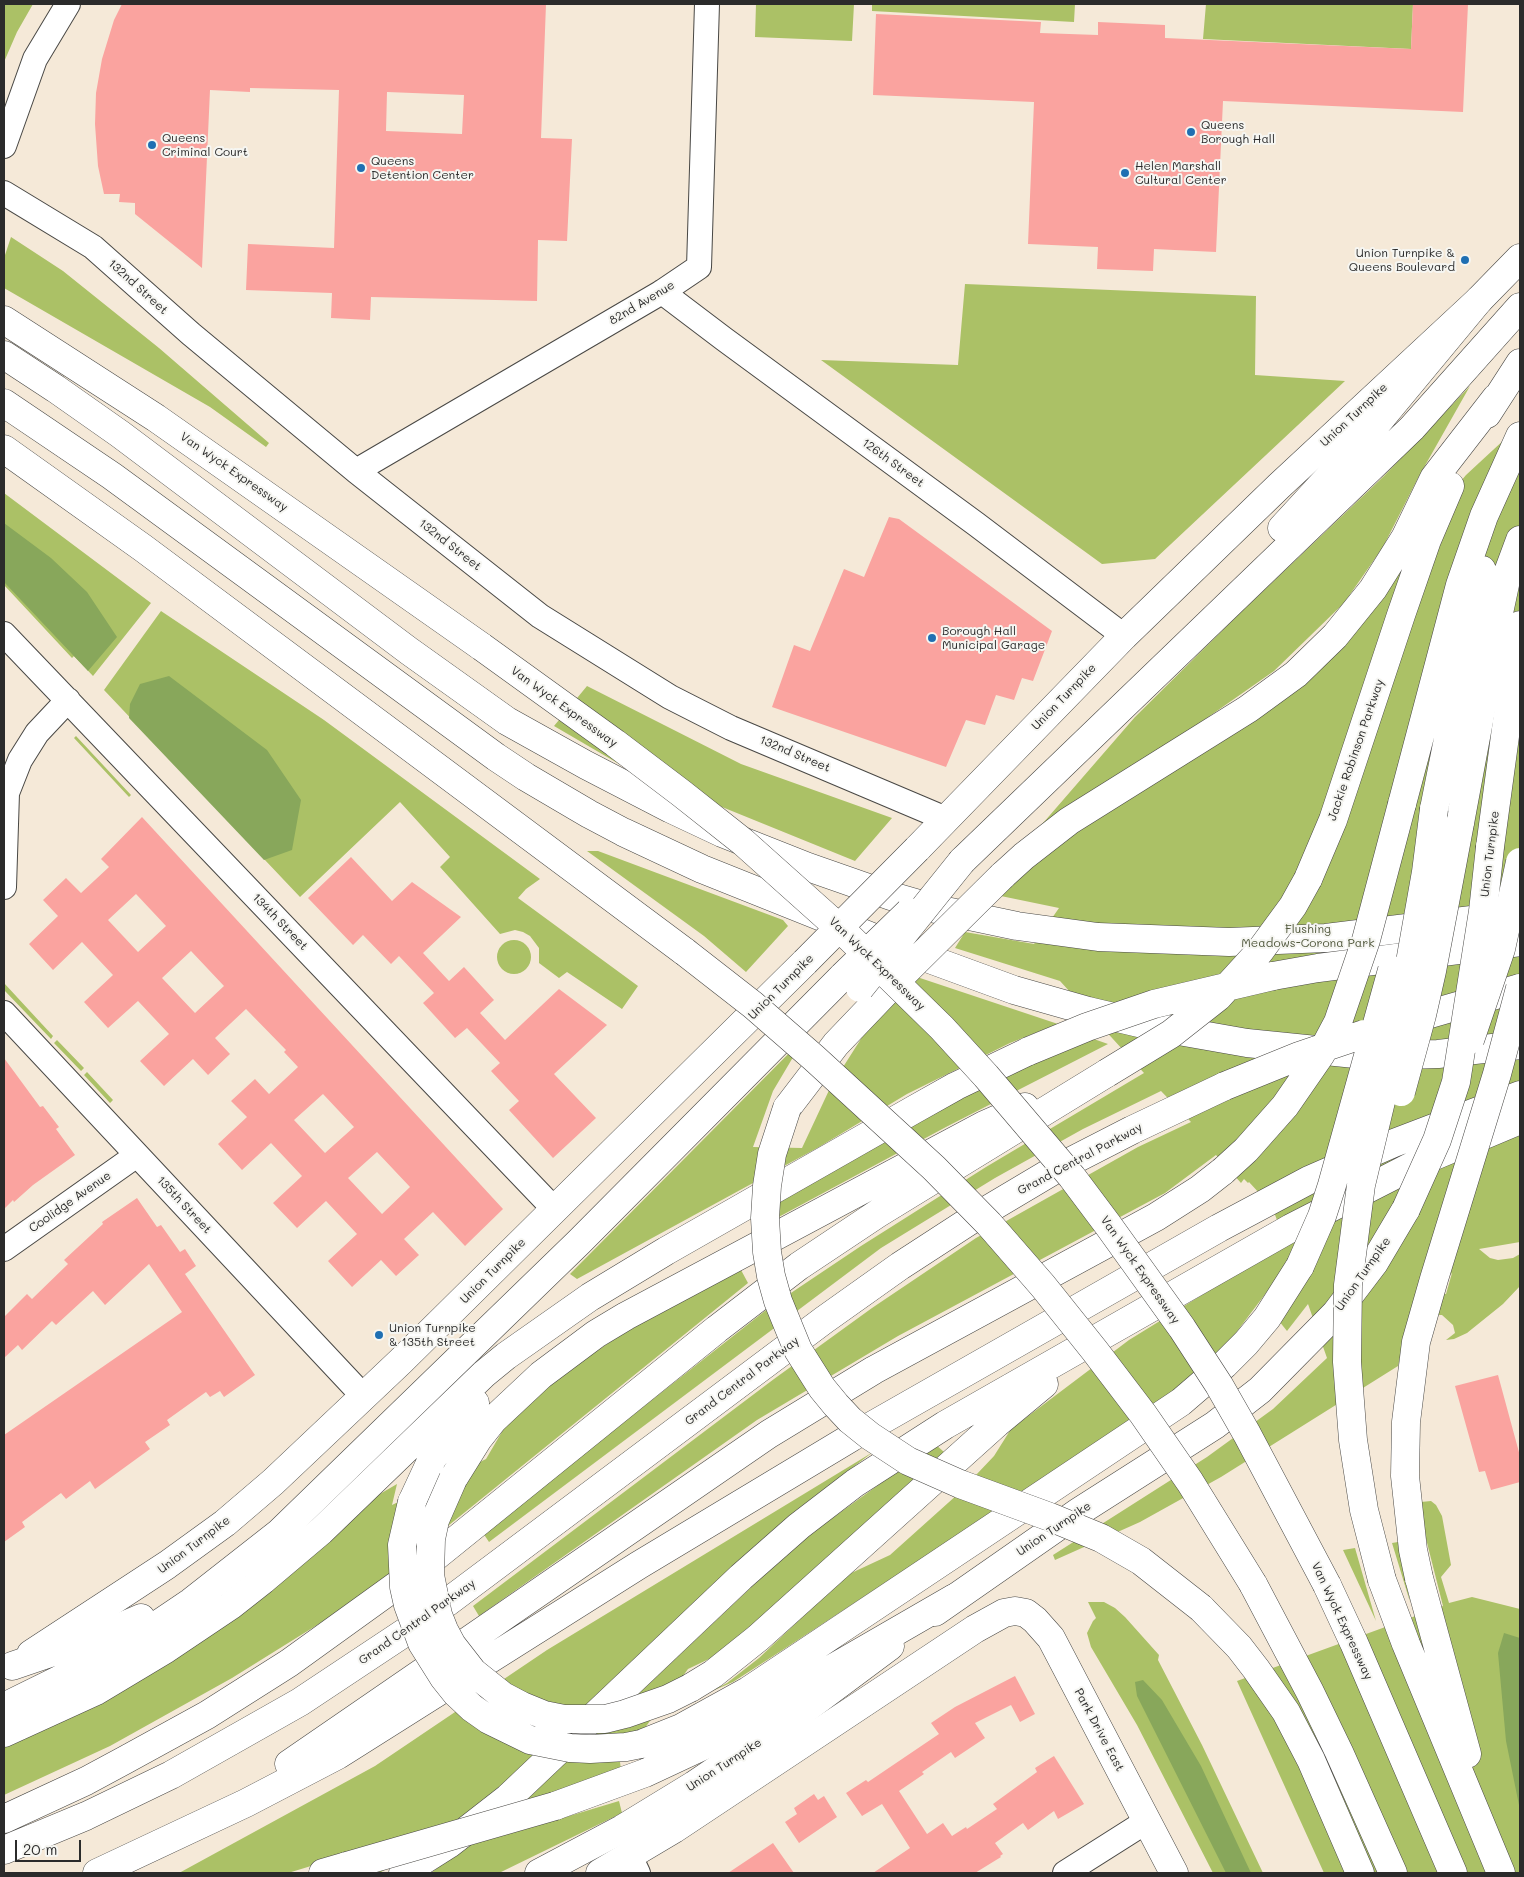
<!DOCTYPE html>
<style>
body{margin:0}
#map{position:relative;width:1524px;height:1877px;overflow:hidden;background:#f5e9d8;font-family:Mali,sans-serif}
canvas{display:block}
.frame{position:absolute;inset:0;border:5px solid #2b2b2b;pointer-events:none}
.scale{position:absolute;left:15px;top:1840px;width:66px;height:22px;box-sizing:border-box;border:2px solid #2b2b2b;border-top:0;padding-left:6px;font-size:15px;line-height:18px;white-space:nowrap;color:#2b2b2b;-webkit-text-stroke:4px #f6f6f2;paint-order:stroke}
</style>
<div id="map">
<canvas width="1524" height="1877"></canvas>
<div class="frame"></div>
<div class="scale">20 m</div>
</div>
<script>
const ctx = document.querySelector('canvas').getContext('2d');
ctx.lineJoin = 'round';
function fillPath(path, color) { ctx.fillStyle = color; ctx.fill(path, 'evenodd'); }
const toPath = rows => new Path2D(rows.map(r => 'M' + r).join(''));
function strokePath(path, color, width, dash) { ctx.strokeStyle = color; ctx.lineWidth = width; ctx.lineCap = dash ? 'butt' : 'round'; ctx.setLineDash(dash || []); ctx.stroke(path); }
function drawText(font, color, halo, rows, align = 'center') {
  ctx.font = font + ' Mali,sans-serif'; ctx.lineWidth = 4; ctx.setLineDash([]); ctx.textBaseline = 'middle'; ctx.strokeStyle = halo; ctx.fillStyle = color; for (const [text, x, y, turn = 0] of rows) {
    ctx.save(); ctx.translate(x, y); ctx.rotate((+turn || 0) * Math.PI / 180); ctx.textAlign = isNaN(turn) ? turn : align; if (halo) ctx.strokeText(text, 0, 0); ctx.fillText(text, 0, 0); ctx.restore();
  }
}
const green = toPath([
 [4,4,33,4,17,32,4,62],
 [756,4,854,4,852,41,755,37],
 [872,4,1075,4,1074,22,872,11],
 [1206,4,1413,4,1411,49,1203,39],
 [11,237,63,271,159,348,269,443,266,447,210,407,4,288,4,258],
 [965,284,1256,296,1255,375,1345,381,1155,559,1102,564,821,360,958,365],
 [1470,386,1418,478,1383,547,1344,603,1274,671,1194,727,1037,830,1135,717,1237,616,1384,476],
 [1520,425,1520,1242,1479,1249,1490,1258,1498,1260,1513,1258,1520,1254,1520,1286,1503,1304,1467,1333,1454,1339,1446,1340,1455,1333,1453,1325,1442,1315,1410,1315,1398,1366,1221,1477,1140,1522,1055,1560,1053,1555,1207,1457,1273,1409,1327,1358,1308,1304,1287,1331,1279,1321,1272,1285,1232,1338,1170,1396,781,1651,733,1682,710,1692,727,1683,759,1658,847,1575,890,1555,958,1494,994,1456,1011,1429,1129,1340,1249,1266,1287,1246,1272,1207,1249,1182,1248,1183,1244,1179,1241,1183,1216,1155,1165,1193,898,1336,757,1420,479,1616,473,1606,774,1379,872,1308,976,1238,1138,1147,1191,1122,1161,1091,1083,1129,995,1178,881,1248,489,1542,483,1533,770,1307,861,1246,986,1167,1144,1073,1060,981,955,948,965,932,1034,944,1059,908,996,895,1039,858,1095,820,1341,625,1466,475],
 [1452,1273,1446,1294,1433,1291,1433,1290],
 [4,493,151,603,93,676,74,656,72,658,4,585],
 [161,611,324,720,540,879,526,889,518,898,638,986,622,1009,567,972,559,978,539,963,539,948,530,936,523,932,515,930,500,934,440,867,450,857,400,802,300,897,104,690],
 [587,686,741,764,892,818,855,861,626,768,554,726],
 [76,736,131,795,129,797,74,738],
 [587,851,598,851,783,920,788,926,746,972,704,936],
 '497 957a17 17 0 1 1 34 0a17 17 0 1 1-34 0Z',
 [917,977,1058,1024,1010,1043,907,1094,819,1147,577,1279,570,1274,805,1037,773,1091,753,1147,802,1148,831,1086,866,1031],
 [4,983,53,1036,51,1039,4,990],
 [1088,1037,1108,1044,946,1127,760,1227,758,1214,945,1105],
 [57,1040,84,1068,81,1071,54,1043],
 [87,1072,113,1100,110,1103,84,1075],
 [741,1270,748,1283,354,1602,232,1678,110,1746,4,1795,4,1747,17,1742,373,1498,397,1484,392,1505,486,1459,503,1430,552,1381,625,1332],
 [935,1444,944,1452,759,1619,711,1658,688,1669,620,1762,621,1770,546,1823,619,1801,622,1813,499,1873,431,1873,545,1782,798,1543],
 [873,1452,798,1509,687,1610,495,1794,380,1873,340,1873,344,1856,288,1873,179,1873,375,1766,547,1650],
 [1431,1501,1436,1505,1442,1516,1451,1565,1441,1577,1449,1603,1472,1597,1520,1609,1520,1873,1324,1873,1237,1681,1443,1606,1419,1511,1421,1502],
 [1398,1542,1410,1602,1392,1543],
 [1355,1548,1376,1621,1343,1550],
 [1088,1602,1104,1602,1115,1608,1125,1617,1159,1655,1158,1660,1202,1745,1263,1873,1213,1873,1137,1725,1091,1647,1087,1633,1093,1621,1096,1618]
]);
const forest = toPath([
 [4,523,51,558,87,592,117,637,88,671,4,582],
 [169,676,267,750,301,800,292,850,264,860,129,718,130,704,140,684],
 [1504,1633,1520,1638,1520,1810,1506,1741,1498,1653],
 [1143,1680,1162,1700,1201,1766,1251,1873,1226,1873,1137,1696,1135,1682]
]);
const building = toPath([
 [122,4,546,4,541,138,572,139,567,241,538,240,537,301,371,297,370,320,331,318,332,293,246,290,248,244,334,248,339,90,250,88,250,92,210,90,202,268,135,214,135,203,119,202,120,194,104,194,98,166,95,124,96,93,102,59,114,20],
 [387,92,464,95,462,134,386,131],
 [1413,4,1468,4,1463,112,1223,101,1216,252,1154,249,1153,271,1097,269,1098,247,1028,244,1034,102,873,95,876,14,1041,22,1040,33,1098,35,1098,22,1165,25,1165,38,1411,49],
 [889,517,899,519,1052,631,1033,681,1022,678,1014,700,996,695,985,725,966,720,946,767,772,707,794,645,810,651,844,569,864,577],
 [142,817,503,1209,465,1246,433,1212,404,1239,419,1255,396,1276,381,1260,352,1287,328,1261,357,1234,326,1201,297,1228,273,1203,302,1176,271,1143,242,1170,218,1144,247,1117,231,1101,255,1079,269,1094,298,1067,284,1052,286,1050,246,1009,215,1038,230,1054,208,1075,193,1059,164,1086,140,1061,169,1034,138,1001,108,1028,84,1002,113,975,82,942,53,970,29,944,58,916,43,900,66,878,81,893,109,867,101,859],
 [136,894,166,926,138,952,108,920],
 [191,951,224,986,195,1013,162,978],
 [323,1094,354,1127,325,1153,294,1120],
 [377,1152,410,1187,382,1214,348,1178],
 [351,857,392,901,412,882,461,917,423,953,449,981,464,967,494,1000,480,1013,505,1040,559,989,607,1025,554,1074,596,1118,553,1158,509,1110,519,1101,491,1071,500,1063,467,1028,455,1038,423,1003,434,993,399,956,391,964,363,935,353,945,308,898],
 [4,1058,40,1107,43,1106,59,1127,56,1129,75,1155,33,1185,14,1202,13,1200,4,1209],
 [137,1198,157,1227,161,1225,180,1252,185,1249,196,1266,185,1274,255,1375,224,1397,220,1391,210,1397,206,1392,167,1420,170,1425,145,1442,150,1449,95,1489,90,1481,66,1499,61,1493,22,1522,25,1527,4,1542,4,1435,182,1312,149,1264,105,1305,93,1291,56,1325,52,1321,22,1350,18,1345,4,1358,4,1317,27,1294,32,1299,68,1264,64,1260,103,1224,102,1222],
 [1498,1375,1520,1456,1520,1482,1491,1490,1485,1471,1479,1472,1455,1386],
 [1015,1676,1035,1714,1020,1722,1011,1705,975,1723,985,1738,955,1758,951,1752,922,1772,924,1774,899,1791,927,1834,943,1823,952,1836,966,1827,967,1829,997,1809,993,1804,1037,1772,1035,1768,1054,1756,1084,1804,1058,1819,1054,1811,1028,1830,1023,1823,995,1843,1003,1854,1000,1856,1001,1857,975,1873,873,1873,910,1848,882,1804,862,1816,846,1793,866,1780,868,1782,939,1734,931,1723,955,1707],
 [814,1794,818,1800,824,1796,837,1817,799,1843,785,1822,797,1814,794,1808],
 [773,1843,794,1873,728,1873]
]);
const minor = toPath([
 [4,146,35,59,68,4],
 [4,193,93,247,191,334,356,471,540,616,670,697,731,728,946,819],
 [662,292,724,339,976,524,1124,636],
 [356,471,662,292,699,267,707,4],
 [4,634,555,1210],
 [4,887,7,793,20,760,37,733,68,700],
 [4,1013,364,1397],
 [4,1249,137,1155],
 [630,1856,638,1873],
 [1065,1873,1147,1821]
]);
const tertiary = toPath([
 [600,1873,674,1829,975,1629,1004,1613,1015,1611,1026,1613,1035,1620,1051,1638,1174,1873]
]);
const secondary = toPath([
 [917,849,1124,636,1279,486,1479,300,1520,258],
 [31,1654,167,1565,225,1523,273,1482,401,1361,805,962]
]);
const primary = toPath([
 [1282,528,1363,440,1479,300],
 [1490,847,1520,625],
 [962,861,1412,428,1520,307],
 [935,1612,1080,1511,1215,1425,1260,1390,1336,1313,1374,1263,1406,1209],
 [12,1666,97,1637,141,1618],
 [4,1707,87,1666,154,1627,191,1602,279,1533,579,1242,843,976],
 [539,1873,622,1829,694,1785,796,1716,890,1646]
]);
const motorway = toPath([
 [4,320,156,418,482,647],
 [4,355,56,389,120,434,409,651,507,721,586,765,671,809,722,833,808,867,891,896,936,909,1017,926,1098,937,1229,942,1326,938,1504,916],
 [4,403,112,476,496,757,526,777,589,814,623,832,702,869,902,949,1014,990,1088,1011,1156,1027,1247,1043,1375,1056,1438,1054,1520,1045],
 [1487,414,1520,363],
 [4,449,143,548,685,952],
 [1402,804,1460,585,1484,516,1520,436],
 [1434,809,1482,570],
 [1460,823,1500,608,1507,575,1520,540],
 [1002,876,1024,856,1069,821,1248,709,1296,674,1335,636,1373,589,1405,538,1434,478,1496,398],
 [1308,879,1333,820,1401,615,1427,540,1450,486],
 [1273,976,1318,968,1520,942],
 [1402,1022,1520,988],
 [787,1108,836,1044,901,976],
 [453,1479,478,1439,493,1420,541,1375,596,1334,626,1316,984,1125,1025,1107],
 [412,1502,432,1459,463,1417,475,1403],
 [1419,1578,1467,1754],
 [1382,1580,1406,1644,1501,1873],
 [1253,1584,1310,1692,1339,1752,1393,1873],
 [1327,1585,1354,1643,1453,1873],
 [1201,1608,1239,1647,1256,1669,1286,1712,1311,1760,1360,1873],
 [690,1688,713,1674,758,1638,997,1423,1044,1384],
 [4,1733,96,1691,166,1649,230,1606,263,1580,321,1531,484,1374,506,1356,590,1297,666,1251,915,1109,956,1086,1029,1051],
 [641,1744,681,1728,748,1691,1181,1402,1224,1365,1246,1343,1267,1318,1300,1266],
 [289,1764,769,1434,874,1370,1156,1217,1200,1189,1223,1171],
 [555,1806,645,1773,707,1744,763,1713,819,1676,954,1598],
 [4,1819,86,1781,125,1760,207,1715,289,1663,425,1565,717,1329,799,1266,877,1214,1107,1073],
 [4,1850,86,1816,171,1775,300,1702,425,1619,824,1320,900,1266,977,1216,1056,1169,1132,1130,1225,1086],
 [97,1873,246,1803,338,1755,639,1565,852,1437,1219,1228,1309,1180,1394,1143,1520,1095],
 [323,1873,347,1866],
 [403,1873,449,1844,508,1798,741,1577,799,1526,855,1483,945,1425,1291,1228,1420,1162,1520,1120]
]);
const secondaryBridge = toPath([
 [805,962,917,849],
 [1470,1040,1501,949,1520,862]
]);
const primaryBridge = toPath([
 [843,976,909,912],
 [1406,1209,1437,1140,1456,1082,1483,911,1490,847]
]);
const motorwayBridge = toPath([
 [482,647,615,743,681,793,743,842,847,935,942,1028,986,1076,1072,1177,1108,1225,1182,1328,1219,1385,1247,1434,1327,1585],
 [685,952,753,1005,814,1058,934,1168,989,1224,1043,1286,1095,1351,1143,1414,1190,1482,1253,1584],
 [901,976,1002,876],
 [860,988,962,861],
 [1029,1051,1087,1027,1154,1004,1273,976],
 [1107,1073,1171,1034,1218,997,1260,951,1293,906,1308,879],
 [1225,1086,1299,1056,1364,1034],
 [1401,1092,1422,1015,1432,971,1460,823],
 [787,1108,772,1154,767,1186,765,1218,767,1252,771,1276,778,1301,798,1350,822,1388,836,1405,850,1420,870,1436,908,1461,960,1484,1050,1517,1101,1538,1141,1561,1201,1608],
 [1223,1171,1246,1150,1285,1106,1321,1054,1338,1022,1366,940,1402,804],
 [1300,1266,1322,1216,1332,1185,1392,970],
 [453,1479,435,1520,431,1539,430,1575,438,1615,444,1630,452,1645,473,1672,503,1696,522,1706,544,1715,564,1719,605,1719,625,1714,668,1699,690,1688],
 [412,1502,402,1545,404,1587,408,1605,422,1643,444,1678,456,1693,472,1708,489,1720,530,1740,570,1748,590,1749,626,1747,641,1744],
 [1419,1578,1413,1550,1405,1476,1406,1422,1416,1342,1434,1279,1497,1074,1520,988],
 [1382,1580,1364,1510,1353,1440,1347,1362,1348,1285,1361,1185,1398,1030,1426,872,1434,809],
 [347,1866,555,1806]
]);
const markers = [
 [1191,132,5,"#1f6fb2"],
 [152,145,5,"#1f6fb2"],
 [361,168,5,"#1f6fb2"],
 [1125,173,5,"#1f6fb2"],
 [1465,260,5,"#1f6fb2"],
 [932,638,5,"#1f6fb2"],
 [379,1335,5,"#1f6fb2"]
];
const poiNames = [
 ["Queens",1201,125],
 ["Borough Hall",1201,139],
 ["Queens",162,138],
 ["Criminal Court",162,152],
 ["Queens",371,161],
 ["Detention Center",371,175],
 ["Helen Marshall",1135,166],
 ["Cultural Center",1135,180],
 ["Union Turnpike &",1455,253,"right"],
 ["Queens Boulevard",1455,267,"right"],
 ["Borough Hall",942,631],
 ["Municipal Garage",942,645],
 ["Union Turnpike",389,1328],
 ["& 135th Street",389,1342]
];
const streetNames = [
 ["132nd Street",138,287,42],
 ["82nd Avenue",642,303,-31],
 ["Union Turnpike",1354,415,-43],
 ["126th Street",893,463,36],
 ["Van Wyck Expressway",234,472,35],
 ["132nd Street",450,545,38],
 ["Union Turnpike",1064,697,-46],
 ["Van Wyck Expressway",564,707,36],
 ["Jackie Robinson Parkway",1356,750,-71],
 ["132nd Street",795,754,23],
 ["Union Turnpike",1490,854,-83],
 ["134th Street",280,922,46],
 ["Van Wyck Expressway",877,964,44],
 ["Union Turnpike",781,987,-45],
 ["Grand Central Parkway",1080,1159,-28],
 ["Coolidge Avenue",70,1202,-35],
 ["135th Street",184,1205,47],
 ["Van Wyck Expressway",1140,1270,55],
 ["Union Turnpike",493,1271,-45],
 ["Union Turnpike",1363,1274,-55],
 ["Grand Central Parkway",742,1381,-37],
 ["Union Turnpike",1054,1529,-34],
 ["Union Turnpike",194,1545,-37],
 ["Van Wyck Expressway",1342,1621,65],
 ["Grand Central Parkway",417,1622,-35],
 ["Park Drive East",1099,1730,62],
 ["Union Turnpike",724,1765,-33]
];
const parkNames = [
 ["Flushing",1308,929],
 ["Meadows-Corona Park",1308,943]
];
fillPath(green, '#abc166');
fillPath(forest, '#88a75b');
fillPath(building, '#faa39f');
strokePath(minor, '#494845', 26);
strokePath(tertiary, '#494845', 29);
strokePath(secondary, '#494845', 29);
strokePath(primary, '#494845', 29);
strokePath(motorway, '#494845', 29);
strokePath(minor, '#fff', 24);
strokePath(tertiary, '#fff', 28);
strokePath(secondary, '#fff', 28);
strokePath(primary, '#fff', 28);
strokePath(motorway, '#fff', 28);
strokePath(secondaryBridge, '#494845', 29, []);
strokePath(primaryBridge, '#494845', 29, []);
strokePath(motorwayBridge, '#494845', 29, []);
strokePath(secondaryBridge, '#fff', 28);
strokePath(primaryBridge, '#fff', 28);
strokePath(motorwayBridge, '#fff', 28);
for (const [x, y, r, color] of markers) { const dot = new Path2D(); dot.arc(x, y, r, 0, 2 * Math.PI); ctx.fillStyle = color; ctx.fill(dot); strokePath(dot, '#f6f6f2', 2); }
drawText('12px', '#2b2b2b', '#f6f6f2', poiNames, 'left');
drawText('12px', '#2b2b2b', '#f6f6f2', streetNames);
drawText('12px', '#51583d', '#f6f6f2', parkNames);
</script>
